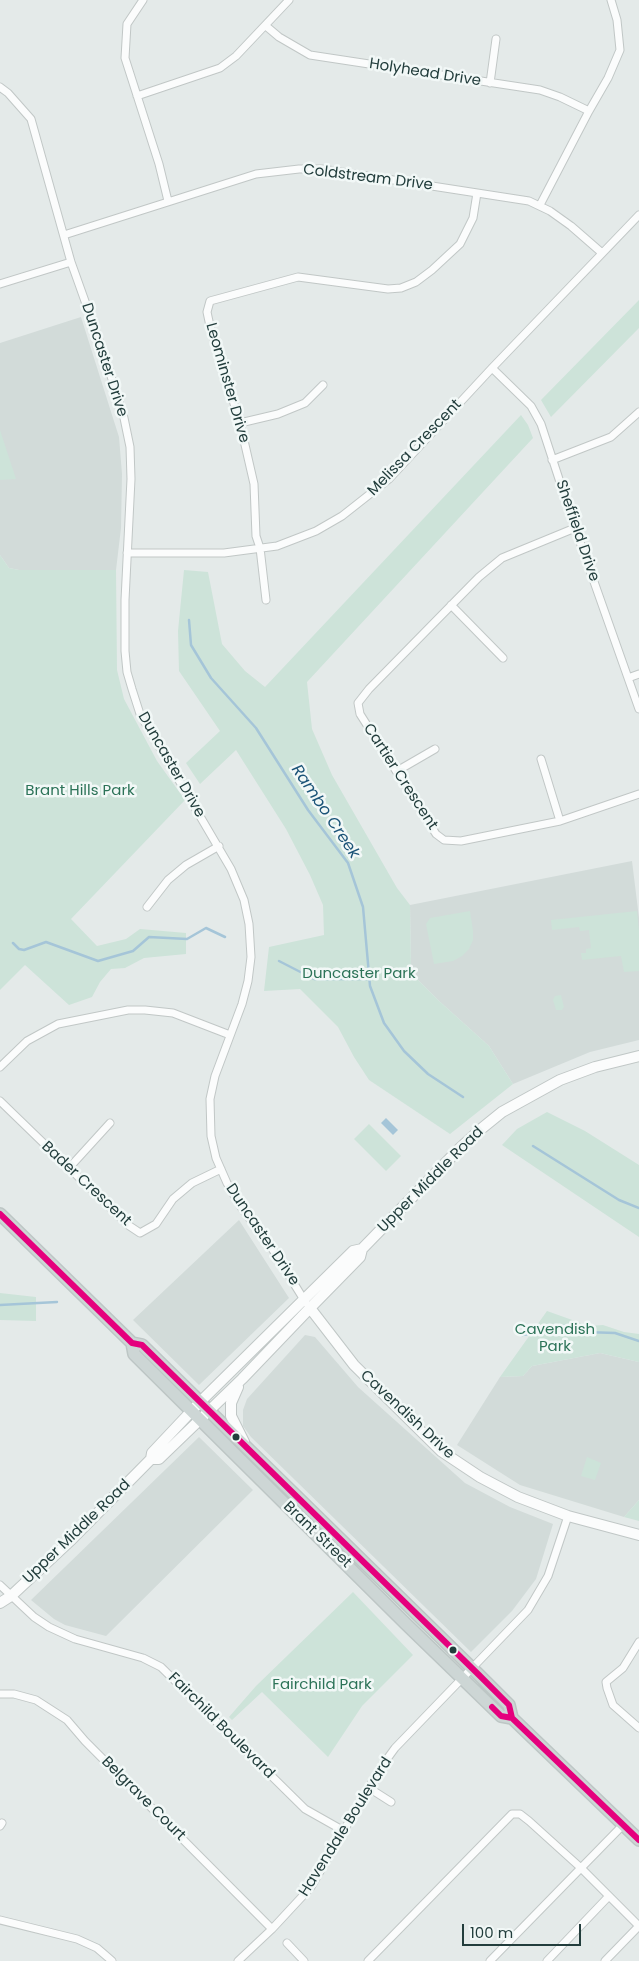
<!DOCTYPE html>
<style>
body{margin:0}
#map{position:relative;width:639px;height:1961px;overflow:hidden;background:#e4eae9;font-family:Poppins,sans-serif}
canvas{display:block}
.scale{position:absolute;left:462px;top:1924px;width:119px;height:22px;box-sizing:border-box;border:2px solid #223d3c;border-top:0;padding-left:6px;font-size:15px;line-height:18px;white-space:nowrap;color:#223d3c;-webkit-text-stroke:4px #f2f8f7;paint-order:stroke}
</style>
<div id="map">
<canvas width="639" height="1961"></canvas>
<div class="scale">100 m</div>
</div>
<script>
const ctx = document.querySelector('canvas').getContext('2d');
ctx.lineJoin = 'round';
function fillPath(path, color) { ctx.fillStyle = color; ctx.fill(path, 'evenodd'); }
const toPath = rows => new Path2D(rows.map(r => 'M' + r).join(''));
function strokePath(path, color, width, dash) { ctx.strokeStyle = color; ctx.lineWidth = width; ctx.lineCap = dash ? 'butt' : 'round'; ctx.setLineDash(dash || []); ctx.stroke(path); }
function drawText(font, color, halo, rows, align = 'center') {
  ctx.font = font + ' Poppins,sans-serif'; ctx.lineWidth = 5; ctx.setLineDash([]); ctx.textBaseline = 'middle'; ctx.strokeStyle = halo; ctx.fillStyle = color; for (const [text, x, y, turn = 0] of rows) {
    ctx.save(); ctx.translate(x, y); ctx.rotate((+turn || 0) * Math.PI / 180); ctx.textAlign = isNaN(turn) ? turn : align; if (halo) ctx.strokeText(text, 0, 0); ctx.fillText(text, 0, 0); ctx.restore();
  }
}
const built = toPath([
 [81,317,119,437,122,474,121,528,116,570,19,570,9,568,0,555,0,343],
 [632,861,639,918,639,1040,590,1052,513,1084,489,1046,438,1000,417,979,411,970,410,905],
 [239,1220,289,1298,199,1385,133,1320],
 [305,1335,315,1337,358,1387,465,1483,510,1507,553,1524,536,1579,512,1611,471,1652,251,1437,243,1426,243,1410,247,1399],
 [600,1353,639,1362,639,1500,624,1517,520,1485,457,1445,500,1377,523,1376,532,1366],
 [199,1437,253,1490,106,1636,65,1625,54,1619,31,1600]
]);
const green = toPath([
 [639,300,639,328,551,417,541,400],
 [521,415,528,425,533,438,307,682,312,729,332,775,397,888,410,905,411,970,417,979,438,1000,489,1046,513,1084,450,1134,369,1080,354,1057,338,1027,300,989,264,991,269,947,324,935,323,905,310,875,286,829,236,750,200,784,186,763,220,731,179,671,178,631,184,570,208,572,222,644,245,671,265,687],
 [0,430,16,479,0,480],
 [0,555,9,568,19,570,116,570,117,670,124,699,157,761,185,800,71,919,97,946,126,939,140,929,186,933,186,954,144,958,125,968,111,969,100,982,92,997,69,1005,25,965,0,990],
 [470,911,473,931,473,940,469,949,462,956,453,961,434,964,426,924,430,918],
 [637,911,639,931,639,971,624,972,621,956,582,960,581,953,586,953,586,949,591,948,589,930,580,931,579,927,552,930,551,920],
 [561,995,564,1007,562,1010,556,1010,553,1000,555,996],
 [547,1112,585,1131,639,1165,639,1237,502,1145,517,1129],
 [369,1124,401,1156,386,1171,354,1139],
 [0,1293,36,1297,36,1321,0,1320],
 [547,1311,589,1326,603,1325,624,1332,639,1334,639,1362,600,1353,532,1366,523,1376,500,1377],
 [587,1457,601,1463,595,1480,581,1476],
 [639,1500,639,1521,624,1517],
 [353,1592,413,1655,362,1706,328,1757,262,1692,232,1720,229,1717,256,1686]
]);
const water = toPath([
 [386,1118,398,1130,393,1135,381,1123]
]);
const stream = toPath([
 [189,620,191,645,211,678,256,728,308,810,348,863,363,907,370,986,384,1023,404,1051,428,1074,463,1097],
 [13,943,19,949,24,950,46,942,98,961,133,951,149,937,187,939,206,928,225,937],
 [279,961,314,979,370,979],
 [533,1146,619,1200,639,1208],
 [0,1305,57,1302],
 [522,1335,536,1333,548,1326,570,1326,585,1332,615,1333,639,1341]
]);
const street = toPath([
 [143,0,127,24,125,58,159,164,168,201],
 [266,26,279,37,310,55,540,90,560,97,589,111],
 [490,83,496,39],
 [0,87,8,93,31,119,71,262,106,360,124,418,130,447,131,479,125,600,125,651,127,672,132,689,140,714,231,869,244,900,249,924,251,957,248,981,242,1004,215,1076,210,1099,211,1136,216,1158,227,1183,241,1207,273,1250,306,1303],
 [137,96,220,68,236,56,289,0],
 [540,205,589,111,608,78,620,50,617,20,611,0],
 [64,235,256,174,299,169,322,169,529,201,550,211,571,226,602,253],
 [0,284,71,262],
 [492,368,531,406,541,424,575,528,639,709],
 [240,423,278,414,305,403,323,385],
 [552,460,611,437,639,412],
 [575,528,502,558,479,577,369,689,358,703,360,714,436,834,444,840,461,841,560,821,639,794],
 [127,553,224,553,277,546,316,531,342,516,389,479,492,368,639,215],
 [266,600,260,548,256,536,254,484,240,423,210,326,207,312,210,301,298,277,388,289,401,288,416,282,432,270,460,244,473,218,477,193],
 [451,605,503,658],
 [628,678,639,674],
 [541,759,560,821],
 [397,771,435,749],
 [147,907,168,880,186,865,219,846],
 [0,1067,27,1041,58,1024,128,1010,145,1010,173,1013,230,1035],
 [0,1101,128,1225,140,1233,156,1224,173,1199,192,1183,221,1169],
 [69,1168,110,1123],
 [0,1585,34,1617,49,1627,75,1639,143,1658,161,1667,305,1809,344,1831],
 [639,1642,623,1668,606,1682,607,1688,613,1705,639,1728],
 [0,1694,14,1694,36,1700,67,1720,85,1741,272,1929],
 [369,1788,391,1802],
 [0,1826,2,1823],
 [0,1920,77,1939,97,1948,112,1961],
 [287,1943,304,1961],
 [238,1961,272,1929,311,1887,379,1770,395,1748,528,1610,548,1576,568,1516],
 [368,1961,512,1814,520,1814,529,1821,581,1868,639,1926],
 [490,1961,623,1825],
 [547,1961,609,1896],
 [605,1961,639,1926]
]);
const secondary = toPath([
 [310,1308,354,1365,441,1451,480,1477,518,1497,568,1516,639,1535],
 [238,1387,231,1403,231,1416,244,1442],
 [151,1459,159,1459,242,1379,310,1308,360,1257,362,1249],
 [0,1603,11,1596,72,1539,151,1459,152,1453,200,1402,353,1251,362,1249,460,1148,481,1129,502,1112,560,1080,595,1067,639,1056]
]);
const primary = toPath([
 [0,1214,132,1343,142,1345,479,1675,509,1705,512,1718],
 [132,1343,134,1354,406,1624,501,1716,512,1718,639,1840]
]);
const bus1 = toPath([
 [0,1214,132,1343,142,1345,479,1675,509,1705,512,1718],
 [492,1707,501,1716,512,1718,639,1840]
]);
const markers = [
 [236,1437,4.5,"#223d3c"],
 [453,1650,4.5,"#223d3c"]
];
const streetNames = [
 ["Holyhead Drive",425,73,9],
 ["Coldstream Drive",368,178,7],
 ["Duncaster Drive",104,360,72],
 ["Leominster Drive",227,383,74],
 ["Melissa Crescent",415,448,-46],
 ["Sheffield Drive",577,531,71],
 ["Duncaster Drive",171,765,60],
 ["Cartier Crescent",400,777,57],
 ["Upper Middle Road",431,1180,-45],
 ["Bader Crescent",86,1184,43],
 ["Duncaster Drive",262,1235,56],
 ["Cavendish Drive",407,1415,43],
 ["Upper Middle Road",77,1532,-44],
 ["Brant Street",317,1535,44],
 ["Fairchild Boulevard",221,1726,45],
 ["Belgrave Court",143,1799,45],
 ["Havendale Boulevard",346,1827,-58]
];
const parkNames = [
 ["Brant Hills Park",80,791],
 ["Duncaster Park",359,974],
 ["Cavendish",555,1330],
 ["Park",555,1347],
 ["Fairchild Park",322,1685]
];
const waterNames = [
 ["Rambo Creek",325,812,56]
];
fillPath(built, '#d2dbd9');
fillPath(green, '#cde3d9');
fillPath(water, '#a5c5d8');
strokePath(stream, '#a5c5d8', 2.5);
strokePath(street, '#c1c7c6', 9);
strokePath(secondary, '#c0c7c6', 12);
strokePath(primary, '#bdc6c5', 14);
strokePath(street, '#fbfcfc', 7);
strokePath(secondary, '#fbfcfc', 10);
strokePath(primary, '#cdd6d5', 11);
strokePath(bus1, '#e5007d', 6);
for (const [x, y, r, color] of markers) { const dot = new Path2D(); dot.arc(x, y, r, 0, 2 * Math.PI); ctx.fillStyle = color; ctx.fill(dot); strokePath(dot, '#f2f8f7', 2); }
drawText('15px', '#223d3c', '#f2f8f7', streetNames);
drawText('15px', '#2c7358', '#f2f8f7', parkNames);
drawText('italic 16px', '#1c5478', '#f2f8f7', waterNames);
</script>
